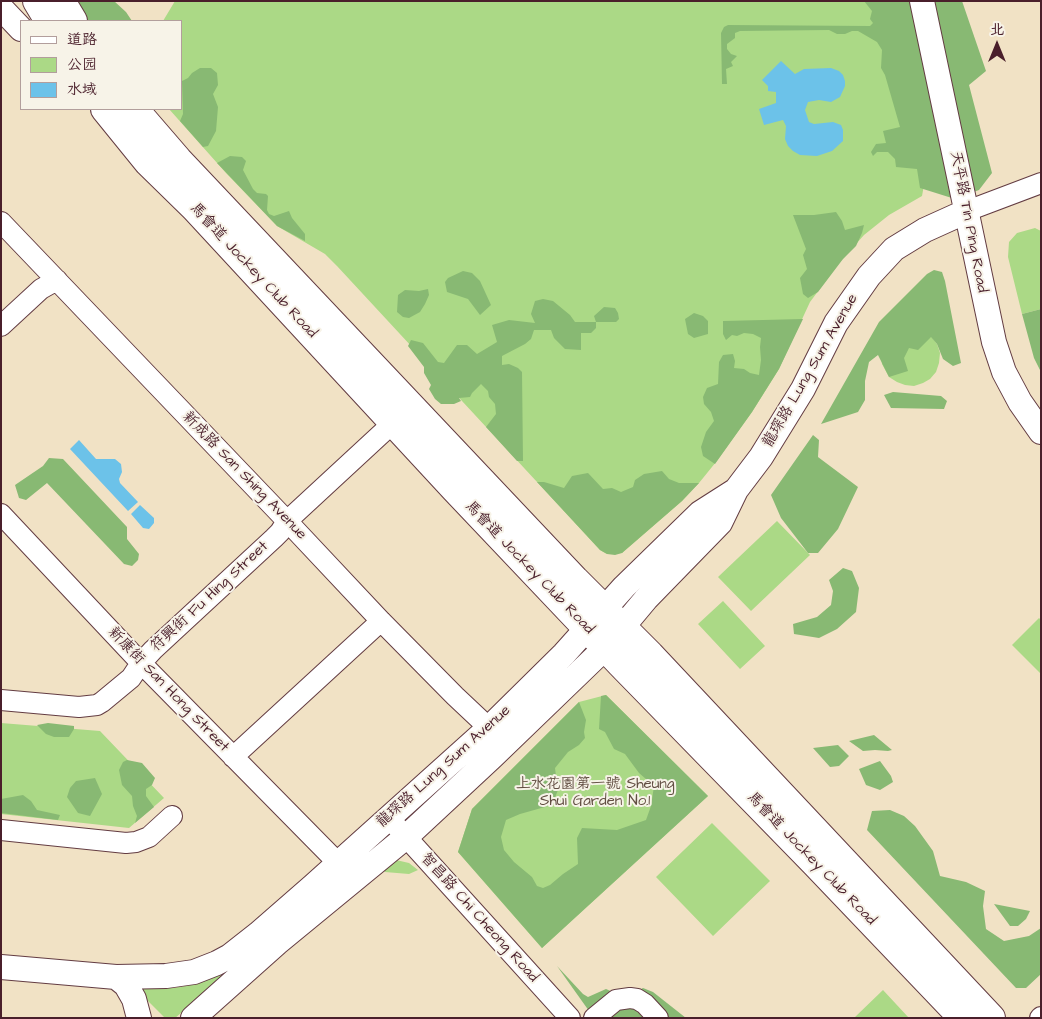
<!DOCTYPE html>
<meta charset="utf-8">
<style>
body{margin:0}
#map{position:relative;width:1042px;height:1019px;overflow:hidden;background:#f1e2c5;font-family:"Architects Daughter","LXGW WenKai TC",sans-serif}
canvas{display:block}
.frame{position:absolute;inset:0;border:2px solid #4a1f2b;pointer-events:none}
.legend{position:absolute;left:20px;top:20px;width:162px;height:90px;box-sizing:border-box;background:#f7f3e8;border:1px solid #b29e9c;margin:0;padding:6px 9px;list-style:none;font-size:15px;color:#4a1f2b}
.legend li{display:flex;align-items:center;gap:10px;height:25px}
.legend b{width:25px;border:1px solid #b29e9c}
.north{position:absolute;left:972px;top:20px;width:50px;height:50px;-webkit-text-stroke:4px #f7f3e8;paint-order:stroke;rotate:0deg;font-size:14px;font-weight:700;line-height:20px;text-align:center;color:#4a1f2b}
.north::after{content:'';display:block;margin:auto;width:18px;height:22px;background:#4a1f2b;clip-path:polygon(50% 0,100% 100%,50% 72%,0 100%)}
</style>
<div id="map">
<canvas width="1042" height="1019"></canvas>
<div class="frame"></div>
<ul class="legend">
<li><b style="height:6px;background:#fff"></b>道路</li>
<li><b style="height:14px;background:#abd986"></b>公园</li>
<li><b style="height:14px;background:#6cc2e9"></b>水域</li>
</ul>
<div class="north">北</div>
</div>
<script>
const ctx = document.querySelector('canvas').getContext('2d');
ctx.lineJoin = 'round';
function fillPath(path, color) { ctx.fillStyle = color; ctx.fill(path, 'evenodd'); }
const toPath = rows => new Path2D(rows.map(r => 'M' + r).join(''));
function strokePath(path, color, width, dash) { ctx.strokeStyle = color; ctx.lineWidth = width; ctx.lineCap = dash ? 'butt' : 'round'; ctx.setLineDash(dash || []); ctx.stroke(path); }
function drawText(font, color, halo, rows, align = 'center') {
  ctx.font = font + ' "Architects Daughter","LXGW WenKai TC",sans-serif'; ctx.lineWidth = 4; ctx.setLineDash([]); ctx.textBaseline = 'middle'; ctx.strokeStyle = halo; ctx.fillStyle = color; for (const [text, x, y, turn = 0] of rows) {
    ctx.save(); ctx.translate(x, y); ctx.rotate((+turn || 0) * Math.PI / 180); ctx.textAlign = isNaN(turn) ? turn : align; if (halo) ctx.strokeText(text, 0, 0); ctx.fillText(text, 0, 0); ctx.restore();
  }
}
const green = toPath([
 [175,1,894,1,924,185,922,196,889,215,864,235,840,262,810,302,779,369,752,412,716,462,699,483,682,501,622,553,607,554,600,550,337,266,325,254,277,226,226,173,169,109,181,109,181,21,163,21],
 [1035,228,1041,231,1041,309,1022,314,1008,257,1009,242,1017,233],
 [931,336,937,344,940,353,939,363,936,372,930,379,923,383,914,386,905,385,897,382,889,377,882,364,881,355],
 [777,521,810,555,751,611,718,577],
 [723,601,765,646,740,669,698,624],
 [1039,618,1041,620,1041,674,1012,645],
 [606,695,708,796,542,948,458,852,472,809,579,702],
 [1,723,100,731,164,798,129,828,1,814],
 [712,823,770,881,713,936,656,877],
 [396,860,409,863,418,870,409,874,385,872,380,867],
 [229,968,231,971,175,1018,165,1018,135,988,173,988,185,986,204,981],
 [883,990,909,1018,856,1018,855,1017]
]);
const forest = toPath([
 [73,1,114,1,126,12,132,21,84,21],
 [864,1,962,1,986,71,969,85,992,173,979,190,955,199,920,188,917,169,896,167,895,159,888,152,877,152,873,156,871,152,876,144,886,143,883,131,900,127,885,75,881,68,882,50,877,42,858,31,852,31,845,34,837,34,829,30,740,31,735,33,735,38,727,44,727,49,731,54,737,56,731,62,733,66,726,69,727,84,722,84,721,33,724,27,728,25,870,26,873,23,870,19,872,11],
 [200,68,211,68,217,73,218,85,213,94,218,107,216,131,208,146,203,147,180,121,183,114,182,81,188,78,192,73],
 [230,156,242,157,246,161,243,170,253,189,257,193,266,194,268,196,267,210,269,214,274,216,289,211,292,218,305,234,305,241,277,226,217,163],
 [836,212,842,221,845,230,864,225,862,233,856,246,843,259,818,292,808,298,803,294,800,278,807,269,803,255,806,249,793,215,814,215],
 [934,270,942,272,945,281,961,363,953,366,943,359,937,344,931,337,918,350,909,348,904,358,908,371,889,377,878,355,869,362,865,381,865,400,858,412,821,424,879,322,927,274],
 [463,271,472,273,480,281,491,305,480,315,468,299,447,292,445,282,448,278],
 [428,289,429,295,425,304,420,312,409,318,403,317,397,312,398,295,405,290,419,291],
 [543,299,553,301,570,315,575,322,596,322,594,316,604,307,615,308,618,313,619,319,616,322,596,322,596,328,591,333,581,333,581,350,565,349,554,338,551,330,534,330,531,339,525,344,502,356,502,365,509,364,518,368,522,372,523,461,517,461,486,427,496,414,495,404,489,397,488,391,481,384,472,393,470,397,459,398,461,401,454,404,441,404,435,399,429,389,431,385,424,373,424,367,408,346,411,340,423,343,438,362,444,363,457,345,467,345,477,354,497,342,492,325,509,320,535,323,531,314,535,301],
 [1041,309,1041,372,1034,358,1022,314],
 [694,313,703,316,708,321,708,334,694,338,688,334,685,319],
 [803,319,779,369,752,412,715,464,703,456,701,447,706,432,714,421,711,412,704,404,703,397,707,388,718,384,719,362,723,355,733,354,735,361,734,368,744,369,750,373,759,375,761,360,760,347,761,338,753,334,744,333,737,336,732,335,726,340,723,334,723,321],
 [893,392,941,396,947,401,944,409,891,408,884,395],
 [813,435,819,440,818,457,858,487,838,529,818,553,808,553,781,518,771,495],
 [49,458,63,459,127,527,127,539,139,554,138,560,132,566,124,564,47,483,26,500,19,498,15,485,43,466],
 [662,471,669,479,679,483,699,483,682,501,622,553,615,555,607,554,600,550,537,482,544,482,564,488,572,476,588,473,603,489,612,488,621,492,633,487,635,480,644,474],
 [843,568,852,571,859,588,856,612,837,629,819,638,794,634,793,624,817,617,831,605,833,591,829,580],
 [606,695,708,796,542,948,458,852,472,809,579,702,586,720,584,732,585,738,579,745,568,752,555,768,556,776,562,780,552,805,520,814,506,820,501,837,504,850,514,862,532,877,537,886,543,888,550,885,563,874,578,864,577,838,582,828,617,830,646,820,651,806,654,786,639,773,625,754,614,749,605,732,599,729,601,696],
 [48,723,74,726,74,729,69,737,54,737,46,734,37,725],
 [874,735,892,750,888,751,875,750,863,751,849,741],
 [838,745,849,756,839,766,830,767,813,748],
 [127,760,142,763,155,778,152,785,146,789,146,796,154,807,135,823,137,816,133,806,132,796,122,785,119,770,123,762],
 [880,761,891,776,893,782,880,790,866,785,859,769],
 [95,778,102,794,90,816,78,813,67,797,70,788,76,781],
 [23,795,31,801,37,810,60,815,58,820,1,813,1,799],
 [890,810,904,816,915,826,933,851,940,876,966,882,985,891,983,906,986,929,1004,941,1029,936,1041,928,1041,974,1026,988,1016,988,867,830,872,811],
 [994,904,1030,911,1026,919,1018,926,1010,926],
 [557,966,583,994,588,997,606,989,615,993,631,995,643,988,653,992,686,1018,594,1018]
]);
const water = toPath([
 [781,61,795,74,804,69,831,68,839,71,843,75,845,81,845,86,840,97,831,102,819,100,808,102,805,110,809,122,814,124,833,122,841,125,843,130,843,141,832,151,817,156,800,155,793,151,788,146,785,139,786,126,783,120,764,125,759,109,776,103,776,92,768,91,768,86,762,80],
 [79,440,96,459,115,459,121,464,122,472,119,479,120,483,138,502,128,511,70,449],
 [140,505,154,518,154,523,149,529,143,528,131,514]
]);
const minor = toPath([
 [967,211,1041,183],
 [1,222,287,521,381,621,455,696,489,728],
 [1,326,41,289,57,280],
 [1,514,141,663,338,863],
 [1,700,79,707,97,705,102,702,131,678,141,663,153,650,274,538,280,532,287,521,393,423],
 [233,757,381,621],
 [388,817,570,1018],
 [1,830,126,843,136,842,149,837,172,816],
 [594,1018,616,1000,630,998,637,999,645,1004,658,1018],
 [1040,1018,1041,1017]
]);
const tertiary = toPath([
 [922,1,994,342,1004,372,1020,402,1041,432],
 [1,8,21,29],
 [1,967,116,977,166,976,194,972,217,963,230,956,258,934,313,886,489,728,564,654,624,587,700,513,736,490],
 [116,977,126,985,134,999,139,1018],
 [193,1018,277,943,406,837,492,757,605,648,646,599,720,523,736,490,761,457,803,389,836,323,869,276,894,249,925,230,967,211]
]);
const secondary = toPath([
 [37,1,49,21],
 [61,1,73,21],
 [105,109,148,162,195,208,455,489,621,664,815,863,963,1018],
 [134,109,178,160,575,580,650,655,991,1018]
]);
const streetNames = [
 ["天平路 Tin Ping Road",968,222,79],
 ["馬會道 Jockey Club Road",253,271,47],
 ["龍琛路 Lung Sum Avenue",811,371,-60],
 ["新成路 San Shing Avenue",244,476,46],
 ["馬會道 Jockey Club Road",529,568,46],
 ["符興街 Fu Hing Street",210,597,-43],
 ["新康街 San Hong Street",168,690,46],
 ["龍琛路 Lung Sum Avenue",444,767,-42],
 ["馬會道 Jockey Club Road",811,859,46],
 ["智昌路 Chi Cheong Road",479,918,48]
];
const parkNames = [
 ["上水花園第一號 Sheung",595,785],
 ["Shui Garden No.1",595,802]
];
fillPath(green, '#abd986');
fillPath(forest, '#88b973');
fillPath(water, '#6cc2e9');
strokePath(minor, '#633c42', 22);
strokePath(tertiary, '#633c42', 26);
strokePath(secondary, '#633c42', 30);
strokePath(minor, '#fff', 20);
strokePath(tertiary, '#fff', 24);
strokePath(secondary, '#fff', 28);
drawText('15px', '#4a1f2b', '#f7f3e8', streetNames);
drawText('15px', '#624e42', '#f7f3e8', parkNames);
</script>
